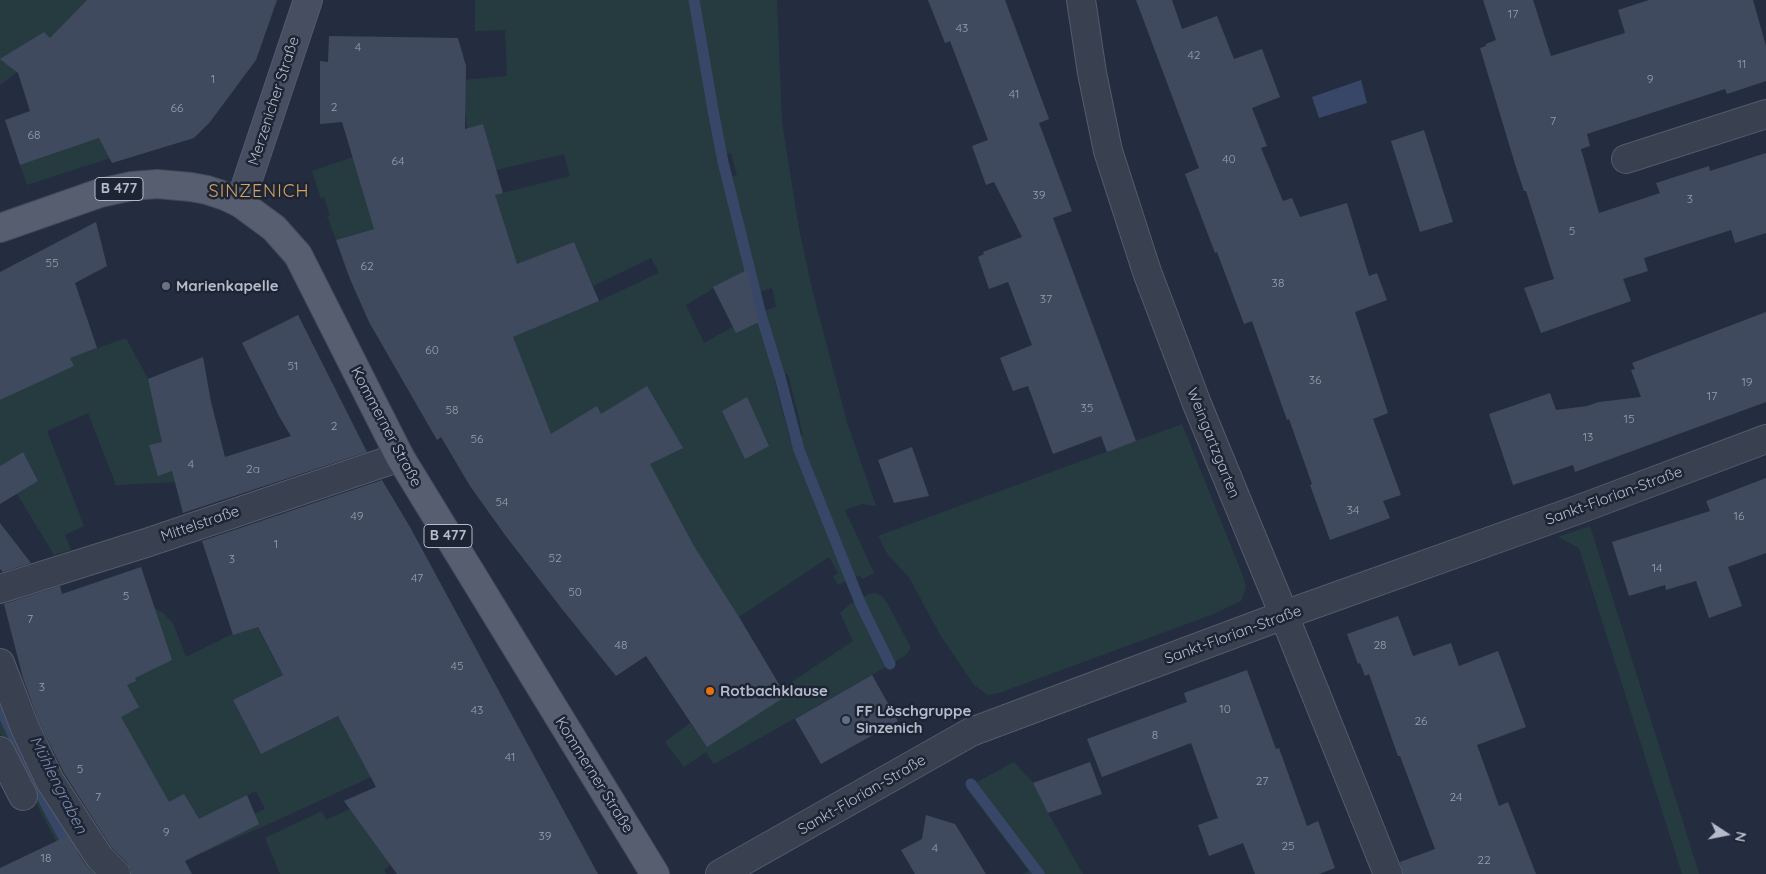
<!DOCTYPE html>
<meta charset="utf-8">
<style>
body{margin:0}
#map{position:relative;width:1766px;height:874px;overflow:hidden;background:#242d3f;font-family:Quicksand,sans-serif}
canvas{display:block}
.north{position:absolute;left:1701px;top:809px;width:50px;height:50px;-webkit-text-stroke:4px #1d2534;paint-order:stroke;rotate:101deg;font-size:14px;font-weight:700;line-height:20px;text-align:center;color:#b5bbca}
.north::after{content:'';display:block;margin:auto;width:18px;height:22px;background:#b5bbca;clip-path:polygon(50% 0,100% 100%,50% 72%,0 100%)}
</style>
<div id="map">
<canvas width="1766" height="874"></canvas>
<div class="north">N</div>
</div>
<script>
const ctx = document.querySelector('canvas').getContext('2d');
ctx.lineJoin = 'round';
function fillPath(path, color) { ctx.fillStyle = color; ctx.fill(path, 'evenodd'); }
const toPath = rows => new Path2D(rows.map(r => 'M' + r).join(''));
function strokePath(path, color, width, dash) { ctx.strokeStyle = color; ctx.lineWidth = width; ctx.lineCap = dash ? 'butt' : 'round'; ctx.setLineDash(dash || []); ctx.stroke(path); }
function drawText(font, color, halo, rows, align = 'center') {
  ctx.font = font + ' Quicksand,sans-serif'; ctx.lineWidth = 5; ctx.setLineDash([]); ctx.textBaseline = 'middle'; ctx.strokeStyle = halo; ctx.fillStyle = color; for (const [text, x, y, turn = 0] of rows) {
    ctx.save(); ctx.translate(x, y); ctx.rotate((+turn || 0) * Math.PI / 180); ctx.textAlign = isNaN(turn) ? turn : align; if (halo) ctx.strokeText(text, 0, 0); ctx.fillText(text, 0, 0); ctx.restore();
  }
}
const green = toPath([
 [0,0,87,0,34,55,35,58,0,85],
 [475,0,777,0,782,123,799,229,812,289,847,422,876,506,862,504,845,510,874,573,862,579,860,575,838,585,833,576,838,573,829,557,739,617,694,546,654,472,548,436,513,337,599,301,659,273,651,258,593,286,574,242,503,270,495,195,570,176,564,154,496,170,483,124,467,129,463,80,507,76,505,30,475,31],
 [731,153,737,175,723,179,717,157],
 [714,288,752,294,772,288,776,307,757,313,704,343,686,305],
 [788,374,803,435,790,440,774,379],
 [99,138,110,158,27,185,20,165],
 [353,157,411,218,336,240,327,216,330,215,324,197,321,199,312,171],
 [126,338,148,379,164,442,158,475,172,471,175,482,116,485,88,413,47,431,84,526,65,535,71,550,54,555,17,494,38,481,23,452,0,466,0,400,74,366,70,358],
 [1182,424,1243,576,1246,587,1241,601,1211,615,999,693,988,695,974,685,939,633,909,577,888,555,878,536],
 [1590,526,1682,819,1699,874,1682,874,1579,548,1558,537],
 [875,593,882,596,887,603,910,646,909,651,905,656,714,764,706,752,684,767,665,742,690,723,703,741,853,641,840,613,850,604,869,594],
 [155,609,162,612,173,623,186,657,255,623,283,675,233,700,261,754,338,716,371,777,271,823,202,853,197,816,195,812,169,803,107,695,123,641,141,614],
 [256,791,265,809,232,825,223,807],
 [6,705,42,780,28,788,0,733,0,716],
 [1014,762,1033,783,1048,813,1083,874,1023,874,1029,871,966,788],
 [47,787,102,874,73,874,32,795],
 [366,791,373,802,390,865,384,870,386,874,280,874,265,838,322,811,326,820,359,805,355,796]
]);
const water = toPath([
 [1361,80,1367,103,1319,118,1312,97]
]);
const stream = toPath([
 [694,0,713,110,723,162,761,315,780,377,799,450,861,605,890,664],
 [0,707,40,793,64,838,73,849],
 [971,784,1039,874]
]);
const building = toPath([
 [87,0,277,0,256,60,210,122,194,138,112,163,99,138,20,165,5,120,30,111,18,73,0,59,44,32,50,38],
 [928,0,1005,0,1049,119,1039,123,1072,211,1053,218,1136,441,1107,452,1101,436,1053,454,1028,386,1013,391,1000,358,1032,345,1008,282,989,289,978,257,984,254,983,252,1022,237,994,182,986,185,972,146,988,140,950,41,945,43],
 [1136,0,1172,0,1182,29,1217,16,1234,59,1262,49,1280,97,1252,108,1267,146,1261,148,1283,201,1292,198,1300,217,1347,203,1369,276,1377,273,1387,300,1355,312,1388,413,1373,419,1401,495,1383,501,1390,518,1330,540,1310,485,1312,484,1289,419,1287,420,1252,321,1244,324,1217,252,1215,253,1185,174,1199,168],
 [1483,0,1533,0,1551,56,1625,33,1618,10,1649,0,1753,0,1766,46,1766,81,1727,94,1725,89,1587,134,1590,146,1581,149,1599,213,1660,193,1656,183,1709,166,1710,171,1766,153,1766,233,1735,243,1731,230,1644,258,1648,271,1623,279,1631,301,1541,333,1524,288,1554,279,1526,191,1524,191,1515,164,1480,48,1486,46,1486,44,1496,40],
 [329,36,458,38,466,66,465,129,483,124,503,193,495,195,517,264,574,242,599,301,513,337,551,434,597,406,601,414,647,386,683,448,650,464,694,546,739,617,786,696,707,747,646,656,616,676,562,609,505,535,470,486,441,437,437,440,369,322,350,279,336,240,374,229,342,122,320,124,320,61,328,62],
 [1424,130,1453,222,1420,232,1391,141],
 [96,222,107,266,75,283,97,348,70,358,74,366,0,400,0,272],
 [747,270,759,322,736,333,713,287],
 [1766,312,1766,402,1575,472,1573,465,1513,485,1489,414,1550,393,1556,410,1587,406,1599,402,1641,397,1631,370,1635,369,1632,363],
 [298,315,367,452,183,513,172,471,158,476,149,445,162,442,148,379,203,357,211,402,225,457,291,436,280,418,242,343],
 [747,397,769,446,745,459,722,411],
 [912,447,929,496,894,503,878,460],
 [23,452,38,481,0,504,0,466],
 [1766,478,1766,553,1728,567,1742,606,1709,618,1696,581,1666,590,1665,585,1629,596,1612,542,1710,511,1706,501],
 [382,480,410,527,598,874,397,874,344,801,376,787,338,716,261,754,233,700,283,675,258,627,233,635,202,541],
 [0,523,31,563,3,572,0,569],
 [141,567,172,660,135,678,136,681,127,685,139,707,121,717,169,802,184,794,199,819,247,795,259,824,185,861,192,874,131,874,131,870,127,863,112,848,64,773,39,722,23,678,4,604,60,586,62,594],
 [1398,616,1413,656,1451,643,1459,666,1498,651,1526,727,1477,745,1499,806,1508,802,1536,874,1403,874,1400,862,1435,849,1400,756,1398,756,1369,674,1365,676,1360,663,1358,664,1347,634],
 [1247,670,1276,749,1279,748,1307,826,1318,821,1335,868,1319,874,1255,874,1243,843,1209,856,1198,825,1218,818,1191,743,1102,777,1087,739,1187,702,1184,693],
 [872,675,898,721,821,764,795,719],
 [1090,762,1102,794,1048,813,1033,783],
 [926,815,955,824,986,874,915,874,901,850,922,839],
 [67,836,87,867,94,874,0,874,0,868]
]);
const street = toPath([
 [1081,0,1092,73,1108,151,1147,272,1197,404,1284,615,1388,874],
 [1626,159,1766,114],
 [0,589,149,542,400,457],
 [0,663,25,728,50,781,100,858,116,874],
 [0,751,23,796],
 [720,874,971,732,1284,615,1577,510,1766,439]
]);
const secondary = toPath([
 [240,203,308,0]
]);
const primary = toPath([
 [0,228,100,193,132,186,157,184,191,187,207,190,225,196,240,203,274,228,298,255,400,457,655,874]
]);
const markers = [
 [166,286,5,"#6b7280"],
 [710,691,5,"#e8710a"],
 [846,720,5,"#5c6f8a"]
];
const numberNames = [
 ["17",1513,14],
 ["43",962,28],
 ["4",358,47],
 ["42",1194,55],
 ["11",1742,64],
 ["1",213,79],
 ["9",1650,79],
 ["41",1014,94],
 ["2",334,107],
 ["66",177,108],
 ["7",1553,121],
 ["68",34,135],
 ["40",1229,159],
 ["64",398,161],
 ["39",1039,195],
 ["3",1690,199],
 ["5",1572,231],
 ["55",52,263],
 ["62",367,266],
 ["38",1278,283],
 ["37",1046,299],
 ["60",432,350],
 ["51",293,366],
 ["36",1315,380],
 ["19",1747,382],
 ["17",1712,396],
 ["35",1087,408],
 ["58",452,410],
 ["15",1629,419],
 ["2",334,426],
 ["13",1588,437],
 ["56",477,439],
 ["4",191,464],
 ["2a",253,469],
 ["54",502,502],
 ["34",1353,510],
 ["49",357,516],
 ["16",1739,516],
 ["1",276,544],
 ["52",555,558],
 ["3",232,559],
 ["14",1657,568],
 ["47",417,578],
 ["50",575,592],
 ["5",126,596],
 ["7",30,619],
 ["48",621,645],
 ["28",1380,645],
 ["45",457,666],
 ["3",42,687],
 ["10",1225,709],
 ["43",477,710],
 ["26",1421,721],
 ["8",1155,735],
 ["41",510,757],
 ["5",80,769],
 ["27",1262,781],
 ["7",98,797],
 ["24",1456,797],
 ["9",166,832],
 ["39",545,836],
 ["25",1288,846],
 ["4",935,848],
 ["18",46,858],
 ["22",1484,860]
];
const shields = [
 [119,189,48],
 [448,536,48]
];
const shieldNames = [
 ["B 477",119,189],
 ["B 477",448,536]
];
const streetNames = [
 ["Merzenicher Straße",274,101,-72],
 ["Kommerner Straße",386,427,62],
 ["Weingartzgarten",1213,443,68],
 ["Sankt-Florian-Straße",1614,496,-20],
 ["Mittelstraße",200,524,-19],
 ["Sankt-Florian-Straße",1233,635,-20],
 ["Kommerner Straße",594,775,58],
 ["Sankt-Florian-Straße",862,795,-30]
];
const poiNames = [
 ["Marienkapelle",176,286],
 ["Rotbachklause",720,691],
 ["FF Löschgruppe",856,711],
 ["Sinzenich",856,728]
];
const waterNames = [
 ["Mühlengraben",58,785,63]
];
const quarterNames = [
 ["SINZENICH",259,192]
];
fillPath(green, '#263b40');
fillPath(water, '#384767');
strokePath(stream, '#384767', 11);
fillPath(building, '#404a5f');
strokePath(street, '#545b6a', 30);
strokePath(secondary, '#545b6a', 30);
strokePath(primary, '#424958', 30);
strokePath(street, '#39404f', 28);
strokePath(secondary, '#474e62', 28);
strokePath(primary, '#575e6f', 28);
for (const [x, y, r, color] of markers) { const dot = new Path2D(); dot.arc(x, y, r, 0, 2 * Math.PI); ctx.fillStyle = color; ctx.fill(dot); strokePath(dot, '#1d2534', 2); }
drawText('12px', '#989faf', null, numberNames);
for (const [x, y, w] of shields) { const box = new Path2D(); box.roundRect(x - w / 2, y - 11.5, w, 23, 4); ctx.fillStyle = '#1d2534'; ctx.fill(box); strokePath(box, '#b5bbca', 1); }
drawText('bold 14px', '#b5bbca', null, shieldNames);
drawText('15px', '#b5bbca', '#1d2534', streetNames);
drawText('bold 15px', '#b5bbca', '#1d2534', poiNames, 'left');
drawText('italic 16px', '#7c8eb2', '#1d2534', waterNames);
ctx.letterSpacing = '1px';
drawText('18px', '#d6a163', '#1d2534', quarterNames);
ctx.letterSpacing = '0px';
</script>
